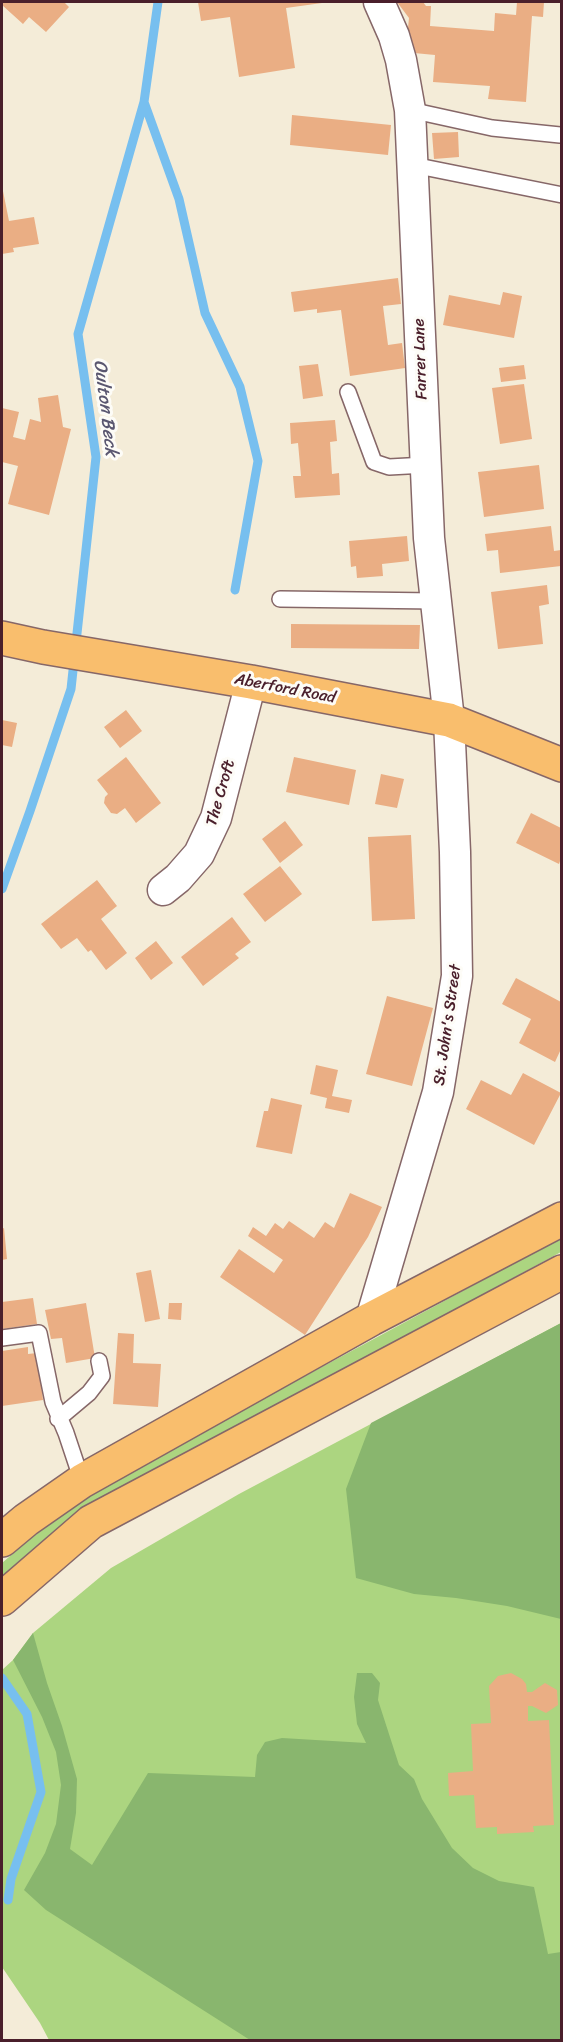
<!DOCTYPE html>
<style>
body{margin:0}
#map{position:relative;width:563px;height:2042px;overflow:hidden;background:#f4ecd8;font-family:Sriracha,sans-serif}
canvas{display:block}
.frame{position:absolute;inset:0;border:3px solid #4a1f2b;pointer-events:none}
</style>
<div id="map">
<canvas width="563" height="2042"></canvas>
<div class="frame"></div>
</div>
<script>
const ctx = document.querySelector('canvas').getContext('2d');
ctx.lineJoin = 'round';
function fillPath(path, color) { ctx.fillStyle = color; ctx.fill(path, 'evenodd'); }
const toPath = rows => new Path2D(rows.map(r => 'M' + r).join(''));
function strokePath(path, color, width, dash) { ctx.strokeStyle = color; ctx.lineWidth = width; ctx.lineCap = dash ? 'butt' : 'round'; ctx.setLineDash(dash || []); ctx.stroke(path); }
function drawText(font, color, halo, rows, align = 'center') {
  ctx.font = font + ' Sriracha,sans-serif'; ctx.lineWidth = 6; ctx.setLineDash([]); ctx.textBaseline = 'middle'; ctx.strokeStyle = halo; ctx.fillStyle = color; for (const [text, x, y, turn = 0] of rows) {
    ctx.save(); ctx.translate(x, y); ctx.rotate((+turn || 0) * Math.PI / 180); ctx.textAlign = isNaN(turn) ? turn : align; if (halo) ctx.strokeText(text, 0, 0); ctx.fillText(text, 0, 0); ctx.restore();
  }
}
const green = toPath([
 [561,1238,561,1252,109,1497,2,1582,2,1563,30,1539,103,1485],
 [561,1323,561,2040,49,2040,40,2023,2,1967,2,1670,13,1660,33,1633,111,1568,239,1494]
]);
const forest = toPath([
 [561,1323,561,1619,507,1606,456,1598,414,1594,356,1578,346,1489,371,1423],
 [33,1633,47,1683,62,1726,77,1779,76,1813,70,1849,92,1865,148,1773,255,1777,257,1755,265,1742,282,1738,366,1743,357,1724,354,1697,357,1673,372,1673,380,1683,378,1700,399,1765,414,1779,422,1799,452,1848,473,1868,499,1881,534,1887,548,1954,561,1952,561,2040,250,2040,46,1910,24,1890,45,1853,56,1824,61,1785,56,1752,42,1717,13,1660]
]);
const stream = toPath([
 [144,102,179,199,205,313,240,387,258,461,235,590],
 [2,889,30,811,71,689,96,457,78,334,144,102,158,2],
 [2,1678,27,1714,41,1792,11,1879,8,1900]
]);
const building = toPath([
 [2,2,64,2,69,7,46,32,29,17,23,24,2,5],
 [198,2,321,2,322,3,286,8,295,68,239,77,230,17,201,21],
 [397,2,423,2,426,6,431,6,430,26,494,31,495,13,516,15,517,2,544,2,543,17,532,16,526,102,488,99,490,86,433,82,435,55,414,53,407,38,409,18],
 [292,115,391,125,388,155,290,145],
 [458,132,459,157,434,159,432,133],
 [2,186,9,221,34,217,39,244,13,248,14,252,2,254],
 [398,278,401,304,383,306,388,345,402,343,405,368,350,376,341,310,317,313,317,309,294,312,291,292],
 [503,292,522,296,514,338,443,325,449,295,500,305],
 [318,364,323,396,303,399,299,366],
 [524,365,526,379,501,382,499,368],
 [524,384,532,439,500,444,492,388],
 [58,395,63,427,71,429,49,515,8,504,18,466,2,462,2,408,19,412,13,437,25,440,30,419,41,422,38,398],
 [335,420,337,441,330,442,332,474,339,473,340,495,295,498,293,476,301,476,298,443,291,444,290,423],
 [539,465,544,509,484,517,478,472],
 [551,526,554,551,561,550,561,566,500,573,498,550,487,551,485,534],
 [407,536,409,561,382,564,383,576,357,578,356,566,351,567,349,541],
 [547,585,549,604,539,606,543,644,498,649,491,592],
 [291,624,420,625,419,649,291,648],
 [126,710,142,731,120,748,104,727],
 [2,720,17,723,12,747,2,745],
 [126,757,161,803,136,823,125,808,117,814,111,813,104,803,105,797,108,794,97,780],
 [294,757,356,770,349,805,286,792],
 [381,774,404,779,397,808,375,804],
 [531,813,561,828,561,858,559,864,516,843],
 [285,821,303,845,280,863,262,839],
 [411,835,415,919,372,921,368,837],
 [280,866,302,894,265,922,243,894],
 [97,880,117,906,101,919,127,953,106,970,91,950,88,952,77,938,61,949,41,924],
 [232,917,251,942,235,954,239,958,203,986,181,957],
 [156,941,173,963,151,980,135,958],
 [516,978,561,1002,561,1049,555,1062,519,1043,531,1019,502,1004],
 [387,996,433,1008,412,1086,366,1074],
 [316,1065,338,1070,332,1096,352,1100,349,1113,325,1108,327,1098,310,1094],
 [523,1073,561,1093,534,1145,466,1109,481,1080,511,1095],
 [271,1098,302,1105,292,1154,256,1147,264,1111,268,1111],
 [350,1193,382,1207,368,1237,305,1335,220,1277,239,1249,274,1273,283,1260,248,1236,253,1227,266,1236,275,1223,283,1229,289,1221,314,1238,325,1222,334,1228],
 [4,1228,7,1259,2,1260,2,1229],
 [151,1270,160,1319,145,1322,136,1273],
 [33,1298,37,1324,2,1329,2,1302],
 [86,1303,95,1358,66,1363,62,1338,51,1339,45,1310],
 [169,1303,182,1303,181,1320,168,1319],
 [118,1333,134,1334,133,1363,161,1364,158,1407,113,1404],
 [28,1347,28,1354,37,1353,43,1400,2,1406,2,1351],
 [511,1673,522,1679,526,1684,527,1692,532,1692,545,1683,557,1690,558,1705,546,1713,532,1706,528,1706,528,1721,549,1720,554,1825,533,1826,534,1832,497,1834,497,1827,476,1828,474,1795,449,1796,448,1773,473,1771,471,1724,491,1723,489,1686,498,1676]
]);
const service = toPath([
 [410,110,492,128,560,135],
 [413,165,562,195],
 [348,392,374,462,389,467,426,465],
 [280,599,436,601],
 [2,1338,39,1333,53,1402,66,1433,82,1481],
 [58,1419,89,1393,102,1376,99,1361]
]);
const minor = toPath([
 [163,890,178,878,199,854,216,818,251,682],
 [371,1319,438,1092,457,976,455,852,449,720,429,538,410,110,401,60,394,36,379,2]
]);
const primary = toPath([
 [2,638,43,647,251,682,449,720,562,765],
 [2,1540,26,1520,82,1481,371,1319,562,1219],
 [2,1599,91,1522,562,1272]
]);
const streetNames = [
 ["Farrer Lane",421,359,-92],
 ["Aberford Road",285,689,11],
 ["The Croft",221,793,-74],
 ["St. John's Street",448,1025,-82]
];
const waterNames = [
 ["Oulton Beck",105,408,83]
];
fillPath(green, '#acd580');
fillPath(forest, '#89b66e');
strokePath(stream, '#77bfef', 9);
fillPath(building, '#eaae84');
strokePath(service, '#866768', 18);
strokePath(minor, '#866768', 33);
strokePath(primary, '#866768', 36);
strokePath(service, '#fff', 15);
strokePath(minor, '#fff', 30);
strokePath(primary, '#f9be6d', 33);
drawText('16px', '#4a1f2b', '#fdfcf7', streetNames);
drawText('italic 18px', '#5a5770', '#fdfcf7', waterNames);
</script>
